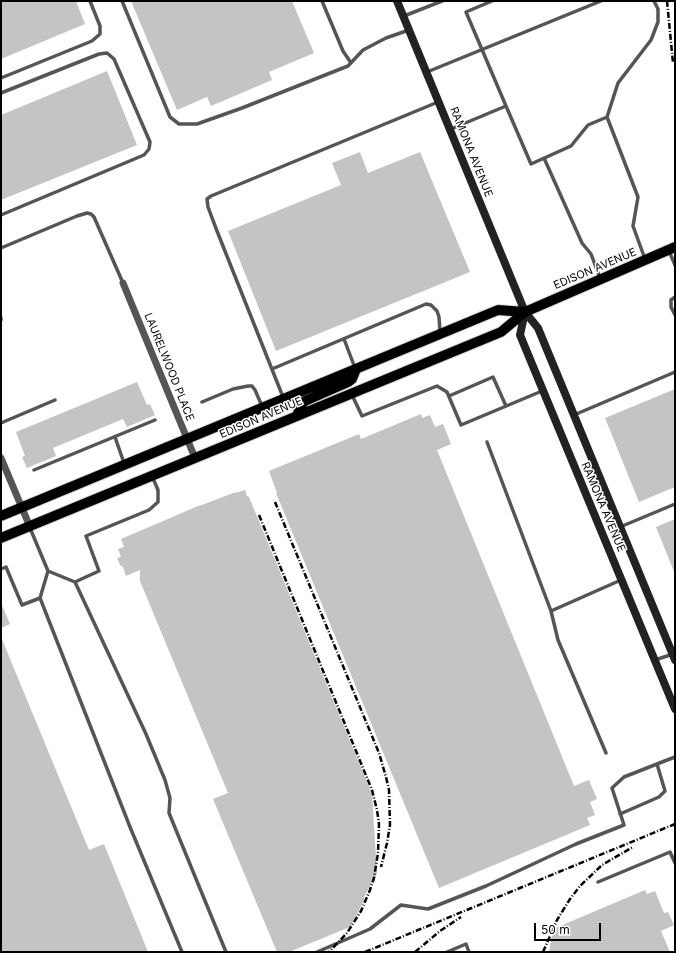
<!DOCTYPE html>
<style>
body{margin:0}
#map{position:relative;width:676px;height:953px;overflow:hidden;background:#fff;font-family:Inter,sans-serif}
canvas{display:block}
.frame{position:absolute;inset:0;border:2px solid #000;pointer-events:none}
.scale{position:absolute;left:534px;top:923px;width:67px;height:18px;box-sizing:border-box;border:2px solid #000;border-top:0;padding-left:5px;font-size:12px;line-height:14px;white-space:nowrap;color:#000;-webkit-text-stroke:3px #fff;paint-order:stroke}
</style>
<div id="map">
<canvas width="676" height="953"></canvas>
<div class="frame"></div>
<div class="scale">50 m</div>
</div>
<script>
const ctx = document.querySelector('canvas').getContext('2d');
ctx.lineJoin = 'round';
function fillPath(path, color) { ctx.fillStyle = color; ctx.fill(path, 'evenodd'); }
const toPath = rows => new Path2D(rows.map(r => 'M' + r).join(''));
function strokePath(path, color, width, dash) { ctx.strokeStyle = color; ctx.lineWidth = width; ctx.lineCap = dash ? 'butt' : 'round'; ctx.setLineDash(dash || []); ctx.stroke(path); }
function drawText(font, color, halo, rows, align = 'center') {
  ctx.font = font + ' Inter,sans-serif'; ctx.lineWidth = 3; ctx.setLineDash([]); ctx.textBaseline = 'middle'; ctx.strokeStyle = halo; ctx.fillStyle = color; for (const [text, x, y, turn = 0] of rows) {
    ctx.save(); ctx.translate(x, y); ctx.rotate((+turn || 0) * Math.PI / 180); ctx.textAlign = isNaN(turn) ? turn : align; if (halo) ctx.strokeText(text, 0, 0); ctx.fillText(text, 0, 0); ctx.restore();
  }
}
const building = toPath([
 [1,1,76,1,85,24,1,59],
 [131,1,292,1,314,53,269,72,272,80,211,106,207,97,177,110],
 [107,71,137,145,1,200,1,115],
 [360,152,368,173,420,152,470,272,276,351,228,231,341,185,332,163],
 [137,382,147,405,150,404,155,415,127,427,123,419,53,448,56,456,27,468,22,457,25,456,16,432],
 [675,389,675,487,639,502,605,418],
 [421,414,422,418,430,415,435,427,443,424,451,444,437,450,574,786,589,780,597,799,590,802,595,815,587,818,590,825,439,888,276,493,277,493,269,471,359,434,361,439],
 [245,490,247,496,249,497,372,794,377,874,364,897,364,901,350,927,289,952,277,952,213,799,228,793,140,581,140,570,126,576,123,567,120,565,117,558,121,557,118,549,124,547,121,539,198,506,202,505,233,493,239,492],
 [675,519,675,574,656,527],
 [1,603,10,624,1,628],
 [1,637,89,850,104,844,148,952,1,952],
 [645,890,647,894,655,891,664,913,668,912,674,925,661,931,670,952,549,952,553,929]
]);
const lane = toPath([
 [122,1,170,117,179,124,197,124,242,108,348,66,363,50,386,38,409,30],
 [322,1,343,51,351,63],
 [492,1,466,12,506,106],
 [404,16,442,1],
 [427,72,601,1],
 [1,78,92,41,100,34,100,26,90,1],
 [1,93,99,54,107,53,114,59,150,142,149,149,144,155,1,215],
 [451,129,506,106,531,164,571,146,588,125,607,117],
 [544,158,582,243,591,254,600,278],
 [1,248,77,216,87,213,91,214,94,217,123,283],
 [669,251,675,265],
 [645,259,633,226,638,197,607,117,618,83,651,40,658,22,658,9,654,1],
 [675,297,671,300,671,307,675,315],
 [1,318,1,320],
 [344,339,355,368],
 [272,369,426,304,431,305,437,311,439,317,440,332],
 [352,395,362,416,437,386,447,392,461,425,542,391],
 [449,396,493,377,506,406],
 [283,397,217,231,208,207,207,199,211,196,438,102],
 [202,402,233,389,248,386,252,386,255,390,262,406],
 [574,415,675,372],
 [1,423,55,400],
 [115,437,124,463],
 [487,442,551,611,558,640,606,753],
 [34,470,155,420],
 [620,527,675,504],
 [1,569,6,567,22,605,40,598,48,571,30,528],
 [48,571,75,582,99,571,86,536,149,510,158,502,158,490,152,476],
 [75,582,146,734,165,780,170,798,169,813,226,952],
 [40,598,130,827,182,952],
 [551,611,621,580],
 [655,660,673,654],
 [657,764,675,757],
 [598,882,670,852,675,863],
 [317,952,370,929,401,905,428,909,486,886,576,844,624,825,612,788,624,777,657,764,665,791,659,797,620,814],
 [447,952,466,944,469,952]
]);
const street = toPath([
 [123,283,195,458],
 [1,458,30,527]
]);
const secondary = toPath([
 [397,1,525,312,538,328,675,660],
 [525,312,520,335,675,709]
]);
const primary = toPath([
 [297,416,301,405,305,401,348,382,352,379,356,369],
 [1,516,498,310,525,312],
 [1,538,501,332,525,312,675,247]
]);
const rail = toPath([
 [667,1,673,63],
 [275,502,379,753,386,777,389,790,390,825,387,843,381,867],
 [259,515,372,790,377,810,379,824,378,853,374,878,370,890,361,911,347,933,329,952],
 [365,952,675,824],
 [415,952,440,931,461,917],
 [543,952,557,920,570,899,580,886,602,865,633,847]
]);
const streetNames = [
 ["RAMONA AVENUE",471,152,68],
 ["EDISON AVENUE",595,269,-23],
 ["LAURELWOOD PLACE",169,367,68],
 ["EDISON AVENUE",261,418,-23],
 ["RAMONA AVENUE",603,507,67]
];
fillPath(building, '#c4c4c4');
strokePath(primary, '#dbdbdb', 12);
strokePath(lane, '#555', 3.5);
strokePath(street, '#555', 7);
strokePath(secondary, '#222', 8);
strokePath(primary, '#000', 10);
strokePath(rail, '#000', 2.5, [6, 2, 1, 2]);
drawText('11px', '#000', '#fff', streetNames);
</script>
